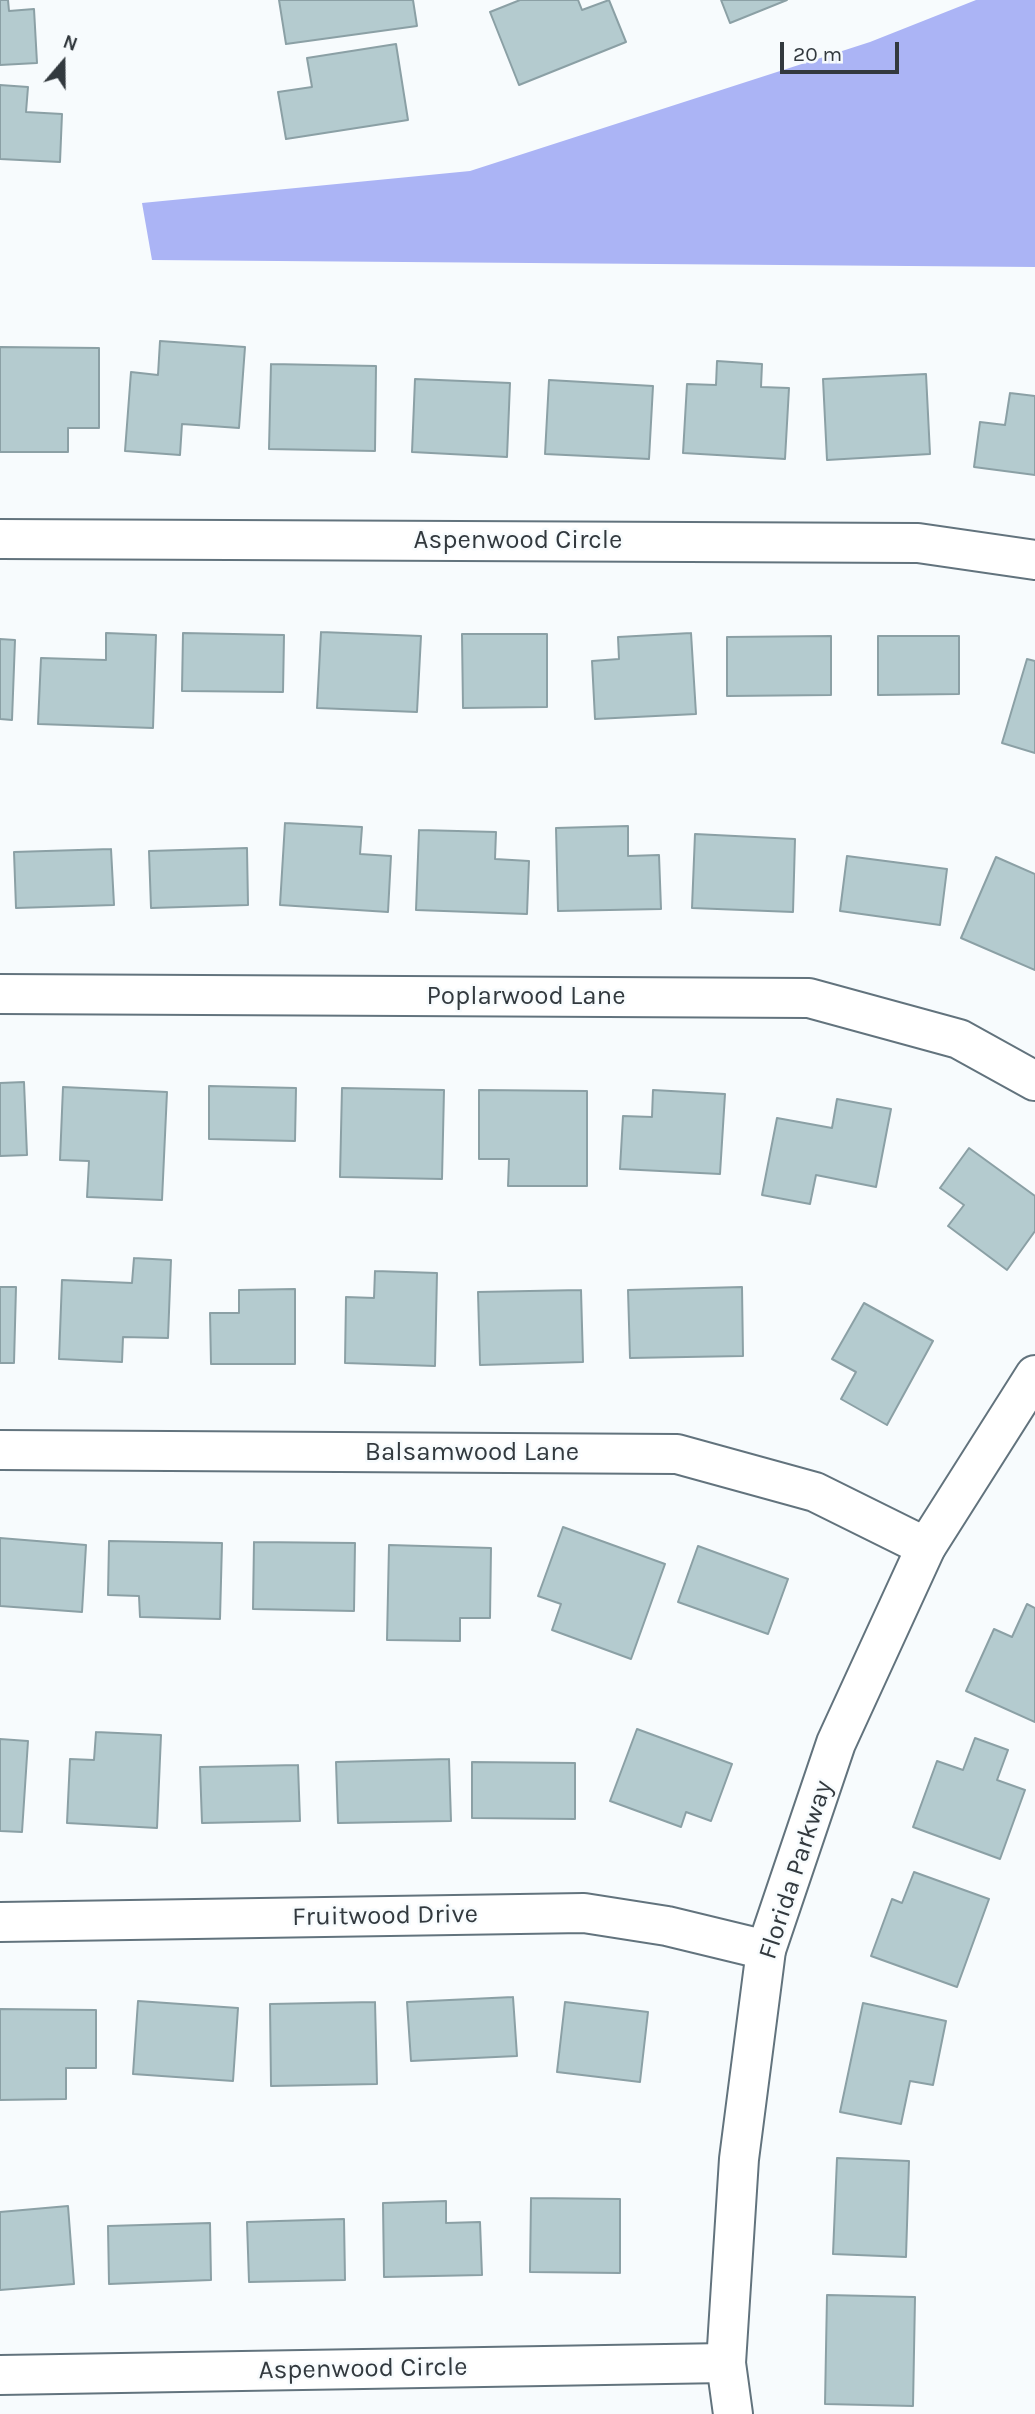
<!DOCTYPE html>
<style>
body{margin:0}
#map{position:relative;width:1035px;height:2414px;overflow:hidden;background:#f7fbfd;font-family:Karla,sans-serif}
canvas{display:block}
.north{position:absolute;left:28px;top:28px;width:70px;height:70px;-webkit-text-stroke:5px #f7fbfd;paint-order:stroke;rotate:20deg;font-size:19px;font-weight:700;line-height:28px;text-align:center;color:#32393e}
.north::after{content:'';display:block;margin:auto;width:24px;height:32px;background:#32393e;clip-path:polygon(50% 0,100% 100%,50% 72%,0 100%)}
.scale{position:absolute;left:780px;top:42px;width:119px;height:32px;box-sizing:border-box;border:4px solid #32393e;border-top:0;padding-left:9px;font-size:21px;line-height:24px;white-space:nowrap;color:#32393e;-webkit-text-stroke:5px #f7fbfd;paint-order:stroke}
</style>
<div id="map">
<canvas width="1035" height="2414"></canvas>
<div class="north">N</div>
<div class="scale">20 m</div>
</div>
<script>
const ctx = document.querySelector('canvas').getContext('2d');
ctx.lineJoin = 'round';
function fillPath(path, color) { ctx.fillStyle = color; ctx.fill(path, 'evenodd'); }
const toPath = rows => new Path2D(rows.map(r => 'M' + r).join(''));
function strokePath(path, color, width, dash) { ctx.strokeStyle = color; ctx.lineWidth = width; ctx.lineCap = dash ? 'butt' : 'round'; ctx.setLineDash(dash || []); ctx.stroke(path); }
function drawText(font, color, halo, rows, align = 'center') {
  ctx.font = font + ' Karla,sans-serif'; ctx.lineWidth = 5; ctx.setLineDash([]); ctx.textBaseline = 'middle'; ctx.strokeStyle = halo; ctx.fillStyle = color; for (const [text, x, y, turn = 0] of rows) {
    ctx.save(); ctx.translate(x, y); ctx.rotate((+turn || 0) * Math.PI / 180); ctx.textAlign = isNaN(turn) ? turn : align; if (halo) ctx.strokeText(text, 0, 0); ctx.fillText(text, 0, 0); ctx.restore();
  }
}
const water = toPath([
 [976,0,1035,0,1035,267,152,260,142,203,470,171,870,42]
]);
const building = toPath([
 [0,0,8,0,9,11,34,9,37,63,0,65,0,0],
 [279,0,413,0,417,26,286,44,279,0],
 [520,0,578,0,582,10,609,0,626,42,519,85,490,12,520,0],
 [721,0,787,0,730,23,721,0],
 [396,44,408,120,286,139,278,92,312,87,307,58,396,44],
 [0,85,28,87,26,112,62,114,60,162,0,159,0,85],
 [160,341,245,347,239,428,182,424,180,455,125,451,131,372,158,375,160,341],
 [0,347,99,348,99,428,68,428,68,452,0,452,0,347],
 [717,361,762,364,761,387,789,388,785,459,683,453,687,384,716,385,717,361],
 [271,364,376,366,375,451,269,449,271,364],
 [926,374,930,454,827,460,823,379,926,374],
 [415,379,510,383,507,457,412,452,415,379],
 [549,380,653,386,649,459,545,454,549,380],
 [1010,393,1035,396,1035,475,974,467,980,422,1005,425,1010,393],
 [321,632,421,636,417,712,317,708,321,632],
 [106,633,156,635,153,728,38,724,41,658,106,660,106,633],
 [183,633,284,635,283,692,182,691,183,633],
 [691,633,696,714,595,719,592,661,619,659,618,637,691,633],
 [462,634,547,634,547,707,463,708,462,634],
 [831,636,831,695,727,696,727,637,831,636],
 [878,636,959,636,959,694,878,695,878,636],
 [0,639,15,640,12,720,0,719,0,639],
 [1027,659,1035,661,1035,753,1002,743,1027,659],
 [285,823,362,827,360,854,391,856,388,912,280,905,285,823],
 [628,826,628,856,659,855,661,909,558,911,556,828,628,826],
 [419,830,496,832,495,859,529,861,527,914,416,910,419,830],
 [695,834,795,839,793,912,692,908,695,834],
 [247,848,248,905,151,908,149,851,247,848],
 [111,849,114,905,16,908,14,852,111,849],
 [847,856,947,869,940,925,840,911,847,856],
 [996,857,1035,874,1035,970,961,938,996,857],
 [24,1082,27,1155,0,1156,0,1083,24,1082],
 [209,1086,296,1088,295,1141,209,1139,209,1086],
 [63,1087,167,1092,162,1200,87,1197,89,1161,60,1160,63,1087],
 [342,1088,444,1090,442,1179,340,1177,342,1088],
 [479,1090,587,1091,587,1186,508,1186,509,1159,479,1159,479,1090],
 [653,1090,725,1094,720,1174,620,1169,623,1116,652,1117,653,1090],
 [837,1099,891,1109,876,1187,816,1175,810,1204,762,1195,777,1118,832,1128,837,1099],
 [969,1148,1035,1196,1035,1231,1007,1270,948,1226,964,1205,940,1188,969,1148],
 [134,1258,171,1260,168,1338,123,1337,122,1362,59,1359,62,1280,132,1283,134,1258],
 [375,1271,437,1273,435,1366,345,1363,346,1297,374,1298,375,1271],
 [0,1287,16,1287,14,1363,0,1363,0,1287],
 [742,1287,743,1356,630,1358,628,1290,742,1287],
 [295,1289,295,1364,211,1364,210,1313,239,1313,239,1290,295,1289],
 [581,1290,583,1362,480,1365,478,1292,581,1290],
 [864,1303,933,1341,887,1425,841,1399,856,1372,832,1359,864,1303],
 [563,1527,665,1564,631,1659,552,1630,561,1604,538,1596,563,1527],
 [0,1538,86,1545,82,1612,0,1606,0,1538],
 [109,1541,222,1543,220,1619,140,1617,139,1596,108,1595,109,1541],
 [254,1542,355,1543,354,1611,253,1609,254,1542],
 [389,1545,491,1548,490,1618,460,1618,460,1641,387,1640,389,1545],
 [698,1546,788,1579,768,1634,678,1602,698,1546],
 [1027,1604,1035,1608,1035,1722,966,1691,994,1629,1012,1637,1027,1604],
 [637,1729,732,1764,711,1821,686,1812,681,1827,610,1801,637,1729],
 [96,1732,161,1735,157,1828,67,1823,70,1759,94,1760,96,1732],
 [975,1738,1008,1750,997,1780,1025,1790,1000,1859,913,1827,937,1761,963,1770,975,1738],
 [0,1739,28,1741,22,1832,0,1831,0,1739],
 [449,1759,451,1821,338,1823,336,1762,449,1759],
 [472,1762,575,1763,575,1819,472,1818,472,1762],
 [298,1765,300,1821,202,1823,200,1767,298,1765],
 [914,1872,989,1899,957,1987,871,1956,892,1899,902,1903,914,1872],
 [513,1997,517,2056,411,2061,407,2002,513,1997],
 [138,2001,238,2008,233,2081,133,2074,138,2001],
 [375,2002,377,2084,271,2086,270,2004,375,2002],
 [565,2002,648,2012,640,2082,557,2072,565,2002],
 [863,2003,946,2021,933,2085,910,2081,901,2124,840,2112,863,2003],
 [0,2009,96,2010,96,2068,66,2068,66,2099,0,2100,0,2009],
 [837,2158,909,2161,906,2257,833,2254,837,2158],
 [531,2198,620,2199,620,2273,530,2272,531,2198],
 [446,2201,446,2223,480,2222,482,2275,384,2277,383,2203,446,2201],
 [68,2206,74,2284,0,2290,0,2212,68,2206],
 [344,2219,345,2280,249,2282,247,2222,344,2219],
 [210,2223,211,2280,109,2284,108,2226,210,2223],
 [827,2295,915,2297,913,2406,825,2404,827,2295]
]);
const street = toPath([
 [0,539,918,543,1035,560],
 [0,994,809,998,959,1039,1035,1081],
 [0,1450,677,1454,815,1492,926,1547],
 [0,1922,584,1913,667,1926,766,1950],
 [0,2375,726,2363]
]);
const secondary = toPath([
 [733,2414,726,2363,739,2159,766,1950,836,1743,926,1547,1035,1375]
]);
const streetNames = [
 ["Aspenwood Circle",518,541],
 ["Poplarwood Lane",526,997],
 ["Balsamwood Lane",472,1453],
 ["Florida Parkway",796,1870,-72],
 ["Fruitwood Drive",385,1916,-1],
 ["Aspenwood Circle",363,2369,-1]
];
fillPath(water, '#abb4f5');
fillPath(building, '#b4cbcf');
strokePath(building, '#8ba0a5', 2);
strokePath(street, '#62737d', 42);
strokePath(secondary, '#62737d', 42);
strokePath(street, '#fff', 38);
strokePath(secondary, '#fff', 38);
drawText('26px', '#32393e', '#f7fbfd', streetNames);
</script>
